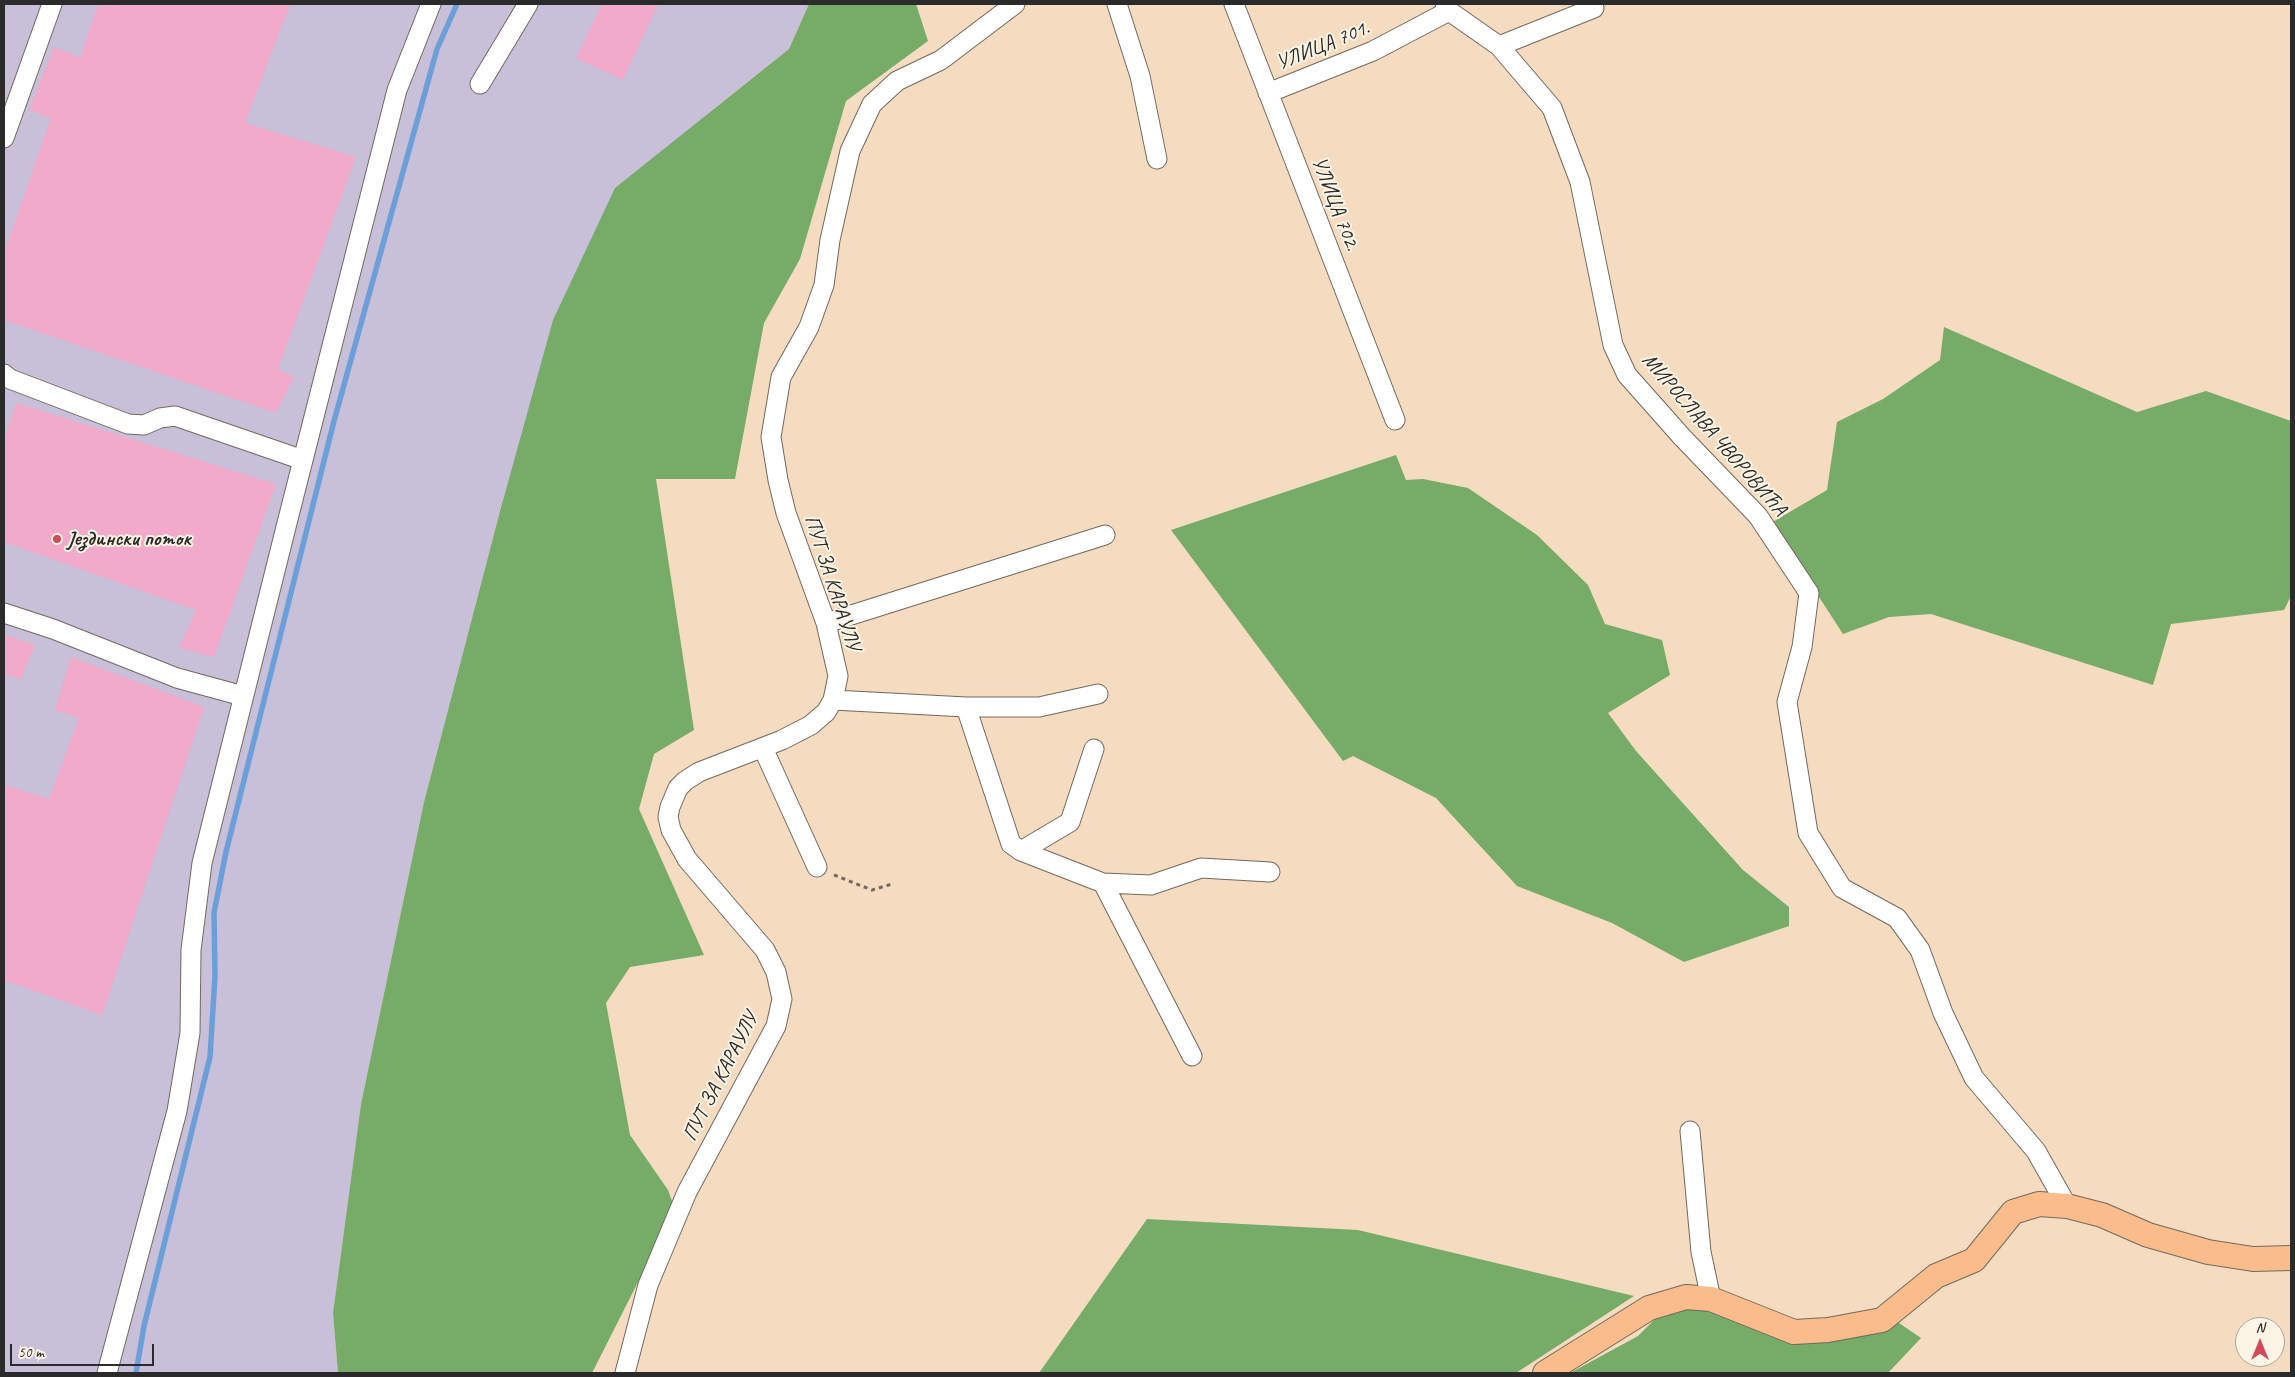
<!DOCTYPE html>
<meta charset="utf-8">
<style>
body{margin:0}
#map{position:relative;width:2295px;height:1377px;overflow:hidden;background:#f5dcc0;font-family:Caveat,sans-serif}
canvas{display:block}
.frame{position:absolute;inset:0;border:5px solid #2b2b2b;pointer-events:none}
.north{position:absolute;left:2235px;top:1317px;width:50px;height:50px;box-sizing:border-box;background:#fcf5e5;border:1px solid #a8a49b;border-radius:50%;rotate:0deg;font-size:14px;font-weight:700;line-height:20px;text-align:center;color:#2b2b2b}
.north::after{content:'';display:block;margin:auto;width:18px;height:22px;background:#d1495b;clip-path:polygon(50% 0,100% 100%,50% 72%,0 100%)}
.scale{position:absolute;left:10px;top:1344px;width:144px;height:22px;box-sizing:border-box;border:2px solid #2b2b2b;border-top:0;padding-left:6px;font-size:15px;line-height:18px;white-space:nowrap;color:#2b2b2b;-webkit-text-stroke:4px #fcf5e5;paint-order:stroke}
</style>
<div id="map">
<canvas width="2295" height="1377"></canvas>
<div class="frame"></div>
<div class="north">N</div>
<div class="scale">50 m</div>
</div>
<script>
const ctx = document.querySelector('canvas').getContext('2d');
ctx.lineJoin = 'round';
function fillPath(path, color) { ctx.fillStyle = color; ctx.fill(path, 'evenodd'); }
const toPath = rows => new Path2D(rows.map(r => 'M' + r).join(''));
function strokePath(path, color, width, dash) { ctx.strokeStyle = color; ctx.lineWidth = width; ctx.lineCap = dash ? 'butt' : 'round'; ctx.setLineDash(dash || []); ctx.stroke(path); }
function drawText(font, color, halo, rows, align = 'center') {
  ctx.font = font + ' Caveat,sans-serif'; ctx.lineWidth = 4; ctx.setLineDash([]); ctx.textBaseline = 'middle'; ctx.strokeStyle = halo; ctx.fillStyle = color; for (const [text, x, y, turn = 0] of rows) {
    ctx.save(); ctx.translate(x, y); ctx.rotate((+turn || 0) * Math.PI / 180); ctx.textAlign = isNaN(turn) ? turn : align; if (halo) ctx.strokeText(text, 0, 0); ctx.fillText(text, 0, 0); ctx.restore();
  }
}
const industrial = toPath([
 [4,4,809,4,789,49,706,115,499,515,424,802,361,1104,333,1313,338,1373,4,1373]
]);
const forest = toPath([
 [809,4,916,4,928,41,846,101,800,259,764,323,735,479,656,479,694,730,654,754,639,809,704,955,630,967,606,1003,630,1135,668,1190,675,1209,592,1373,338,1373,333,1313,361,1104,424,802,499,515,553,320,615,188,789,49],
 [1944,327,2137,412,2206,391,2291,421,2291,596,2284,610,2171,624,2153,685,1931,614,1889,617,1843,634,1771,523,1827,490,1837,422,1883,399,1940,360],
 [1396,455,1406,480,1423,479,1468,488,1537,535,1588,585,1605,624,1662,640,1670,675,1608,713,1636,751,1743,870,1789,907,1789,926,1684,962,1612,923,1517,886,1436,798,1353,756,1343,761,1171,530],
 [1147,1219,1358,1230,1634,1296,1516,1373,1039,1373],
 [1679,1295,1832,1339,1899,1323,1921,1338,1888,1373,1570,1373,1638,1336]
]);
const stream = toPath([
 [136,1373,144,1326,210,1057,215,976,214,913,226,852,334,421,437,49,457,4]
]);
const building = toPath([
 [98,4,290,4,245,123,356,157,278,369,294,377,276,413,4,320,4,253,51,118,29,110,54,47,80,58],
 [602,4,658,4,623,80,576,58],
 [16,403,276,484,214,657,179,648,196,610,4,542,4,441],
 [4,634,35,645,21,679,4,674],
 [71,657,204,707,102,1015,4,980,4,785,49,799,79,718,55,710]
]);
const path = toPath([
 [834,875,872,890,892,884]
]);
const minor = toPath([
 [1117,4,1140,76,1157,159],
 [1234,4,1395,420],
 [1445,4,1449,11,1499,46,1552,108,1580,182,1613,345,1627,375,1682,437,1758,516,1809,593,1802,647,1787,702,1808,833,1842,888,1897,918,1920,950,1943,1013,1974,1078,2036,1151,2067,1206],
 [1499,46,1594,8],
 [480,84,528,4],
 [1268,93,1373,51,1449,11],
 [4,138,52,4],
 [4,374,10,379,128,424,144,425,160,418,175,416,303,460],
 [4,613,53,629,177,678,243,696],
 [826,623,1105,535],
 [833,700,966,707,1039,707,1098,694],
 [966,707,1011,844,1021,851,1103,883,1151,885,1201,868,1270,872],
 [763,748,817,867],
 [1021,851,1070,822,1094,749],
 [1103,883,1192,1056],
 [1690,1131,1701,1252,1711,1299],
 [107,1373,177,1111,190,1033,191,950,202,863,286,527,397,90,431,4],
 [625,1373,648,1285,687,1192,776,1026,782,999,776,972,765,950,687,859,671,830,668,817,670,807,678,788,685,781,699,772,782,740,811,725,826,712,833,700,838,676,826,623,786,513,778,480,771,437,781,377,809,327,824,285,830,240,850,151,872,104,897,81,941,60,1015,4]
]);
const major = toPath([
 [1545,1373,1649,1308,1686,1297,1711,1299,1794,1332,1828,1330,1882,1320,1936,1276,1974,1260,2013,1212,2039,1204,2067,1206,2102,1215,2148,1235,2208,1252,2253,1259,2291,1258]
]);
const markers = [
 [57,539,5,"#d1495b"]
];
const streetNames = [
 ["УЛИЦА 701.",1323,46,-22],
 ["УЛИЦА 702.",1335,204,69],
 ["МИРОСЛАВА ЧВОРОВИЋА",1714,435,49],
 ["ПУТ ЗА КАРАУЛУ",832,583,72],
 ["ПУТ ЗА КАРАУЛУ",721,1077,-63]
];
const poiNames = [
 ["Јездински поток",67,539]
];
fillPath(industrial, '#c8bfd8');
fillPath(forest, '#76ab68');
strokePath(stream, '#6c9fd8', 5.5);
fillPath(building, '#f1aac9');
strokePath(minor, '#72695f', 21);
strokePath(major, '#72695f', 26);
strokePath(path, '#72695f', 3, [4, 4]);
strokePath(minor, '#fff', 19);
strokePath(major, '#fabc8b', 24);
for (const [x, y, r, color] of markers) { const dot = new Path2D(); dot.arc(x, y, r, 0, 2 * Math.PI); ctx.fillStyle = color; ctx.fill(dot); strokePath(dot, '#fcf5e5', 2); }
drawText('21px', '#2b2b2b', '#fcf5e5', streetNames);
drawText('bold 21px', '#2b2b2b', '#fcf5e5', poiNames, 'left');
</script>
